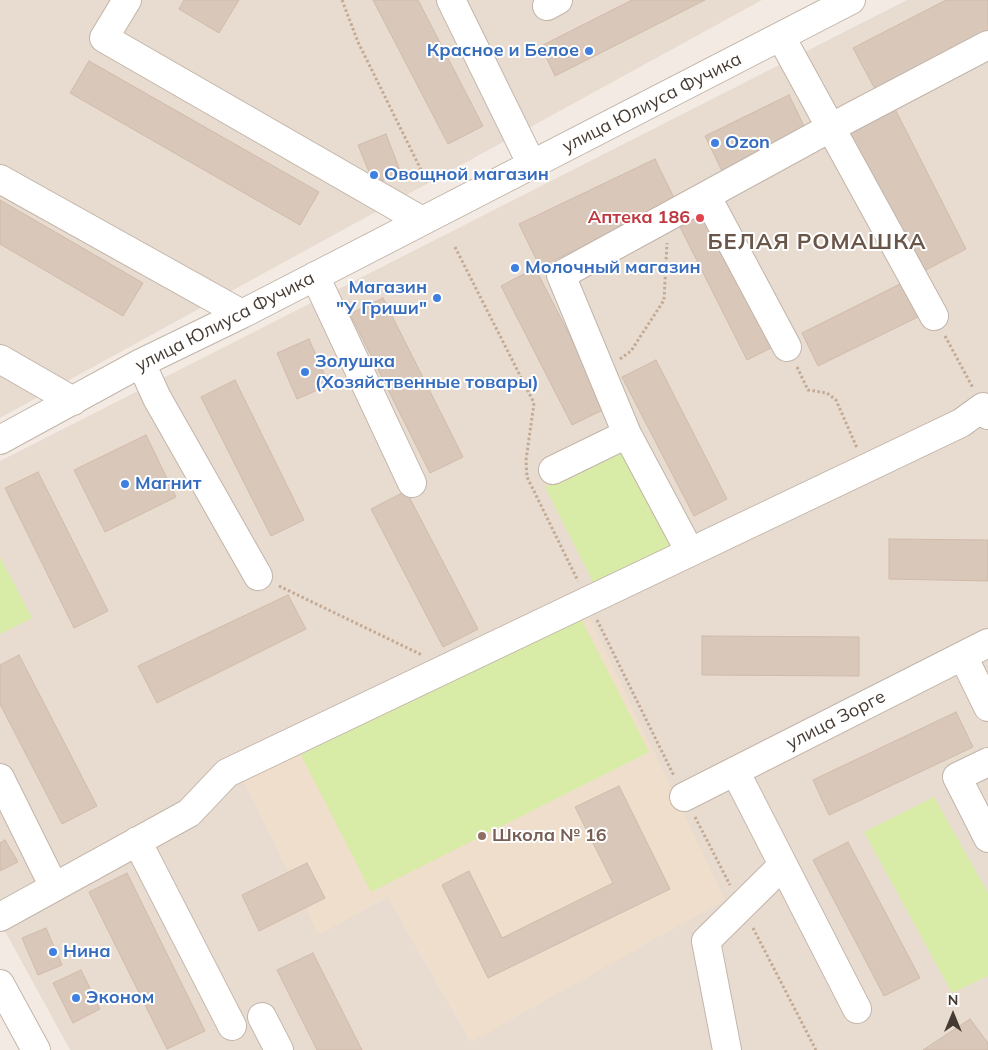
<!DOCTYPE html>
<meta charset="utf-8">
<style>
body{margin:0}
#map{position:relative;width:988px;height:1050px;overflow:hidden;background:#f3ebe3;font-family:Mulish,sans-serif}
canvas{display:block}
.north{position:absolute;left:928px;top:990px;width:50px;height:50px;-webkit-text-stroke:4px #fff;paint-order:stroke;rotate:0deg;font-size:14px;font-weight:700;line-height:20px;text-align:center;color:#463b33}
.north::after{content:'';display:block;margin:auto;width:18px;height:22px;background:#463b33;clip-path:polygon(50% 0,100% 100%,50% 72%,0 100%)}
</style>
<div id="map">
<canvas width="988" height="1050"></canvas>
<div class="north">N</div>
</div>
<script>
const ctx = document.querySelector('canvas').getContext('2d');
ctx.lineJoin = 'round';
function fillPath(path, color) { ctx.fillStyle = color; ctx.fill(path, 'evenodd'); }
const toPath = rows => new Path2D(rows.map(r => 'M' + r).join(''));
function strokePath(path, color, width, dash) { ctx.strokeStyle = color; ctx.lineWidth = width; ctx.lineCap = dash ? 'butt' : 'round'; ctx.setLineDash(dash || []); ctx.stroke(path); }
function drawText(font, color, halo, rows, align = 'center') {
  ctx.font = font + ' Mulish,sans-serif'; ctx.lineWidth = 4; ctx.setLineDash([]); ctx.textBaseline = 'middle'; ctx.strokeStyle = halo; ctx.fillStyle = color; for (const [text, x, y, turn = 0] of rows) {
    ctx.save(); ctx.translate(x, y); ctx.rotate((+turn || 0) * Math.PI / 180); ctx.textAlign = isNaN(turn) ? turn : align; if (halo) ctx.strokeText(text, 0, 0); ctx.fillText(text, 0, 0); ctx.restore();
  }
}
const residential = toPath([
 [0,0,762,0,0,418],
 [907,0,988,0,988,1050,70,1050,0,922,0,461],
 [585,608,471,1042,388,897,318,934]
]);
const education = toPath([
 [585,608,725,900,471,1042,388,897,318,934,241,776]
]);
const green = toPath([
 [620,449,672,549,596,588,545,487],
 [0,557,32,618,0,634],
 [579,615,649,752,371,892,301,755],
 [934,797,988,893,988,976,952,993,864,832]
]);
const building = toPath([
 [184,0,239,0,219,33,179,9,184,0],
 [373,0,418,0,483,126,448,144,373,0],
 [632,0,705,0,555,76,541,46,632,0],
 [946,0,988,0,988,34,876,91,853,48,946,0],
 [89,61,319,192,300,225,70,93,89,61],
 [789,95,806,130,722,171,705,136,789,95],
 [894,107,966,249,922,272,849,131,894,107],
 [386,134,401,173,374,184,358,145,386,134],
 [655,159,676,202,540,267,519,224,655,159],
 [0,200,143,283,123,316,0,244,0,200],
 [708,208,777,345,747,360,678,223,708,208],
 [535,268,607,408,572,425,501,286,535,268],
 [906,281,922,315,818,366,802,333,906,281],
 [383,298,463,457,430,473,350,314,383,298],
 [309,339,329,385,297,399,277,353,309,339],
 [656,360,727,499,694,516,622,377,656,360],
 [235,380,304,520,271,536,201,397,235,380],
 [146,435,176,497,105,532,74,470,146,435],
 [38,472,108,611,74,628,5,488,38,472],
 [406,491,478,629,443,647,371,509,406,491],
 [889,539,988,540,988,581,889,579,889,539],
 [288,595,306,629,157,703,138,666,288,595],
 [702,636,859,637,859,676,702,675,702,636],
 [19,655,97,806,62,824,0,704,0,665,19,655],
 [956,712,973,747,829,815,813,780,956,712],
 [619,786,670,889,488,978,442,885,469,871,502,938,613,883,575,807,619,786],
 [5,840,18,862,0,871,0,843,5,840],
 [848,842,920,978,884,996,813,860,848,842],
 [307,863,325,898,259,931,242,895,307,863],
 [127,873,205,1031,167,1049,89,892,127,873],
 [46,928,62,965,38,975,22,938,46,928],
 [313,953,362,1050,317,1050,277,970,313,953],
 [81,970,100,1009,73,1023,53,983,81,970],
 [970,1019,988,1043,988,1050,923,1050,970,1019]
]);
const path = toPath([
 [342,0,358,42,427,182],
 [455,247,534,403,526,460,527,477,578,581],
 [945,336,973,388],
 [620,359,631,351,664,300,667,243],
 [797,367,808,390,827,393,836,400,857,448],
 [279,586,422,655],
 [597,620,674,776],
 [695,817,730,885],
 [753,928,816,1050]
]);
const minor = toPath([
 [127,0,104,38,422,221],
 [451,0,532,165],
 [547,6,558,0],
 [781,37,934,316],
 [0,179,242,314],
 [707,197,787,347],
 [315,276,412,483],
 [0,359,73,401],
 [141,363,157,398,258,576],
 [627,434,561,275,830,128,988,45],
 [0,440,141,363,242,314,851,0],
 [553,470,627,434,690,552],
 [963,656,988,707],
 [988,762,957,777,988,838],
 [735,771,857,1009],
 [0,778,54,887],
 [684,797,988,643],
 [137,841,232,1026],
 [0,917,189,813,227,773,961,423,983,407,988,415],
 [0,984,36,1050],
 [262,1017,279,1050],
 [727,1050,706,941,783,865]
]);
const markers = [
 [589,51,5,"#3f7fe0"],
 [715,143,5,"#3f7fe0"],
 [374,175,5,"#3f7fe0"],
 [700,218,5,"#e0444e"],
 [515,268,5,"#3f7fe0"],
 [437,298,5,"#3f7fe0"],
 [305,372,5,"#3f7fe0"],
 [125,484,5,"#3f7fe0"],
 [482,836,5,"#8d6e63"],
 [53,952,5,"#3f7fe0"],
 [76,998,5,"#3f7fe0"]
];
const shopNames = [
 ["Красное и Белое",579,51,"right"],
 ["Ozon",725,143],
 ["Овощной магазин",384,175],
 ["Молочный магазин",525,268],
 ["Магазин",427,288,"right"],
 ["\"У Гриши\"",427,309,"right"],
 ["Золушка",315,362],
 ["(Хозяйственные товары)",315,383],
 ["Магнит",135,484],
 ["Нина",63,952],
 ["Эконом",86,998]
];
const streetNames = [
 ["улица Юлиуса Фучика",652,103,-27],
 ["улица Юлиуса Фучика",225,322,-27],
 ["улица Зорге",836,720,-27]
];
const healthNames = [
 ["Аптека 186",690,218]
];
const educationNames = [
 ["Школа № 16",492,836]
];
const districtNames = [
 ["БЕЛАЯ РОМАШКА",817,242]
];
fillPath(residential, '#e8dcd0');
fillPath(education, '#eedecb');
fillPath(green, '#d9eca7');
fillPath(building, '#d9c7ba');
strokePath(building, '#d1bbaa', 1);
strokePath(minor, '#c2b4a8', 30);
strokePath(path, '#c3aa95', 3, [2.5, 2.5]);
strokePath(minor, '#fff', 28);
for (const [x, y, r, color] of markers) { const dot = new Path2D(); dot.arc(x, y, r, 0, 2 * Math.PI); ctx.fillStyle = color; ctx.fill(dot); strokePath(dot, '#fff', 2); }
drawText('bold 18px', '#366cbe', '#fff', shopNames, 'left');
drawText('18px', '#463b33', '#fff', streetNames);
drawText('bold 18px', '#be3a42', '#fff', healthNames, 'right');
drawText('bold 18px', '#785e54', '#fff', educationNames, 'left');
ctx.letterSpacing = '1px';
drawText('bold 22px', '#695649', '#fff', districtNames);
ctx.letterSpacing = '0px';
</script>
